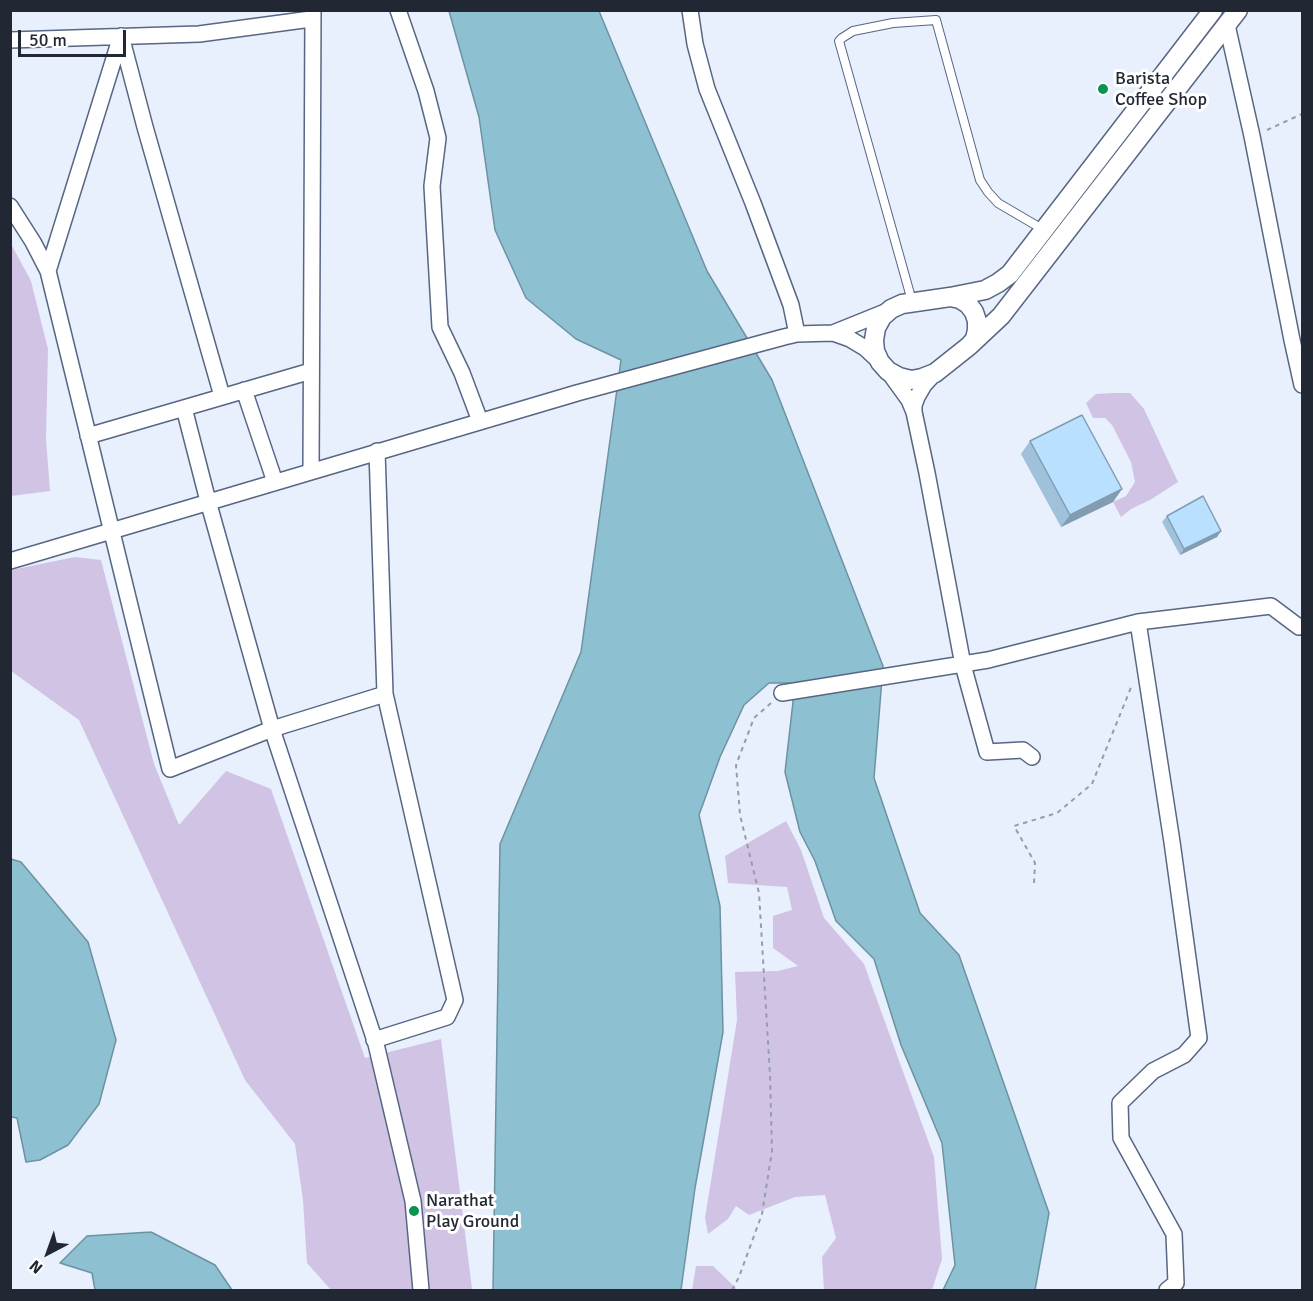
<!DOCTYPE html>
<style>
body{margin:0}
#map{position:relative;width:1313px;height:1301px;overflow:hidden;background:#e8effd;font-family:Signika,sans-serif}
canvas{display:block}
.frame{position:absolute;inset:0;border:12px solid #212834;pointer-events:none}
.north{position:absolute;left:18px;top:1223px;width:60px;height:60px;-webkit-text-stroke:4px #fff;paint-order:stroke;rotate:221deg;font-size:16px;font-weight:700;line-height:24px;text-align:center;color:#212834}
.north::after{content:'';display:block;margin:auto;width:21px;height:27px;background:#212834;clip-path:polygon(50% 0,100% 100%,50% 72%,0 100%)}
.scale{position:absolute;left:18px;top:30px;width:108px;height:27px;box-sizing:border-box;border:3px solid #212834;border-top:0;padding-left:8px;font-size:18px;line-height:21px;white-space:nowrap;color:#212834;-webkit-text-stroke:4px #fff;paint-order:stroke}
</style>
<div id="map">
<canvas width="1313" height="1301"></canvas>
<div class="frame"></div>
<div class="north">N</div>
<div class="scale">50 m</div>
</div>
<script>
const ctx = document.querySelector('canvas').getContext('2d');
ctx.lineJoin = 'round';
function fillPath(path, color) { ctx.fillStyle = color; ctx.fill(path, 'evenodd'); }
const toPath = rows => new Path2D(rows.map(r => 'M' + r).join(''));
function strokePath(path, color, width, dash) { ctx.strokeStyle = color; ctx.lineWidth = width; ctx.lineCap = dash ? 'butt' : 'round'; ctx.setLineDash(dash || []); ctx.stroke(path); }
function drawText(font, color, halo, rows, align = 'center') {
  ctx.font = font + ' Signika,sans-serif'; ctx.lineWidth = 6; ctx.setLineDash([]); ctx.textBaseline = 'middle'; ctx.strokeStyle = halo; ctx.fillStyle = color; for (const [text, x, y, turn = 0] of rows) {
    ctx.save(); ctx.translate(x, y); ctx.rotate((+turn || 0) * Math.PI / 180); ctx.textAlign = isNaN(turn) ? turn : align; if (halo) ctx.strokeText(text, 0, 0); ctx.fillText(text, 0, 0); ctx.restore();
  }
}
const green = toPath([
 [10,242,31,281,48,349,46,439,50,491,11,496],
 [1113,393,1130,393,1144,409,1178,482,1150,500,1131,509,1121,517,1113,502,1126,496,1135,482,1131,462,1112,425,1105,418,1093,418,1086,403,1096,394],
 [75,557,101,560,154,764,179,825,226,771,271,789,365,1058,441,1039,472,1289,464,1290,331,1290,307,1263,303,1200,295,1144,245,1080,79,720,11,671,11,570],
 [786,821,801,850,824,918,864,964,934,1157,942,1259,932,1290,824,1290,822,1257,836,1238,825,1195,795,1197,749,1215,736,1206,728,1219,708,1234,705,1218,737,1020,735,972,778,971,798,966,773,948,773,916,792,910,787,887,728,883,725,856],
 [696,1266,713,1266,738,1290,692,1290]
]);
const water = toPath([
 [449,11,599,11,707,271,772,380,883,666,874,778,920,913,959,955,1049,1213,1035,1290,943,1290,955,1265,942,1143,901,1045,874,959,836,921,815,861,800,832,785,772,793,702,790,683,769,683,744,705,720,757,699,815,720,906,723,1032,695,1188,681,1290,493,1290,500,844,581,652,621,360,576,339,526,298,495,230,479,117,449,11],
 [11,859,21,862,88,942,116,1040,99,1104,68,1145,40,1160,26,1162,17,1118,11,1117,11,859],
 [151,1232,215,1265,232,1290,95,1290,92,1273,60,1263,87,1236,151,1232]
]);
const path = toPath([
 [1267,130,1302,114],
 [1034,883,1035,863,1014,826,1057,813,1092,784,1132,685],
 [732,1290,739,1277,762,1214,772,1151,770,1075,759,893,740,815,736,765,754,718,771,703]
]);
const service = toPath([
 [912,301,839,41,842,38,853,31,893,23,936,20,980,180,988,192,998,203,1044,230]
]);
const minor = toPath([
 [398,10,426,91,438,138,432,186,440,327,462,373,480,421],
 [690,10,695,44,707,89,753,203,791,305,797,334],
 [1227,25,1252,136,1292,340,1302,385],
 [121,36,145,127,222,396],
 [10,40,199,34,311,19],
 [10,206,33,242,48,271,170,769,272,729,385,694],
 [48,271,121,36],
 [880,362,865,348,850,339,833,333,890,310],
 [888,371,909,400,914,412,914,405,917,397,924,385,935,373],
 [244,390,275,482],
 [184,408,208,501,272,729,376,1044,413,1201,421,1290],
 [914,412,927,473,963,665,987,752,1023,750,1032,757],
 [88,436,311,371],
 [311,471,313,10],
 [10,561,577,393,784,337,797,334,833,333],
 [1138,622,1172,842,1199,1038,1184,1055,1153,1071,1120,1103,1121,1138,1174,1234,1176,1283,1167,1290],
 [782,693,988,660,1138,622,1271,606,1299,627,1302,626],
 [374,1040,447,1017,455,1000,385,694,377,451]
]);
const tertiary = toPath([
 [950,297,985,290,998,283,1010,274,1213,10],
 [950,297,960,299,968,304,974,312,977,321,977,330,975,339,969,346,935,373,922,378,911,380,899,377,888,371,880,362,875,351,874,340,876,328,882,317,891,309,902,304,950,297],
 [969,346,1001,316,1238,10]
]);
const wall = toPath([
 [1030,441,1122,489,1113,502,1061,527,1021,454],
 [1167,516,1221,531,1217,537,1180,555,1162,522]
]);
const shadedWall = toPath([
 [1122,489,1113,502,1061,527,1070,515],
 [1221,531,1217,537,1180,555,1184,549]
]);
const building = toPath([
 [1082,415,1122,489,1070,515,1030,441,1082,415],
 [1203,496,1221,531,1184,549,1167,516,1203,496]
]);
const markers = [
 [1103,89,6,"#089352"],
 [414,1211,6,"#089352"]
];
const poiNames = [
 ["Barista",1115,79],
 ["Coffee Shop",1115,100],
 ["Narathat",426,1201],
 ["Play Ground",426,1222]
];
fillPath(green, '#d1c3e4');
fillPath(water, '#8dc0d0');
strokePath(water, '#6d92a1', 1.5);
strokePath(service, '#576683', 10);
strokePath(minor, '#576683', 18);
strokePath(tertiary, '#576683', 21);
strokePath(path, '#969daa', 2, [4.5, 4.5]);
strokePath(service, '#fff', 8);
strokePath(minor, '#fff', 15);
strokePath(tertiary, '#fff', 18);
fillPath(wall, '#9fc1da');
fillPath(shadedWall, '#829db2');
fillPath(building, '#b9e0fe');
strokePath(building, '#829db2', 1.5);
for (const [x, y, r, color] of markers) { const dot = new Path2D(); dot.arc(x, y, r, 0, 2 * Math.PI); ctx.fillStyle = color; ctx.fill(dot); strokePath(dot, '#fff', 2); }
drawText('18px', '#212834', '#fff', poiNames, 'left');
</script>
